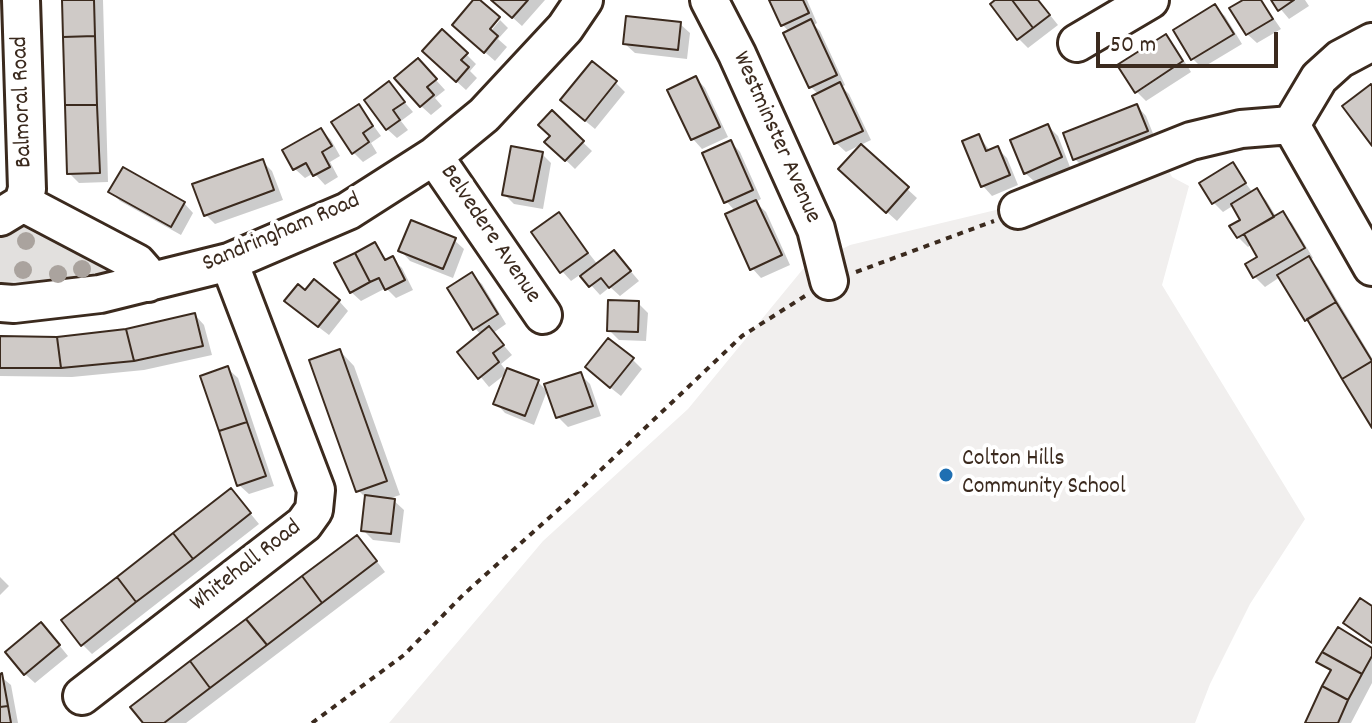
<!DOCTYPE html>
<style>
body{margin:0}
#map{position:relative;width:1372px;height:723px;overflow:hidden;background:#fff;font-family:Dekko,sans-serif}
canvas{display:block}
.scale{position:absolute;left:1096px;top:32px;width:182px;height:36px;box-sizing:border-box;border:4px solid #3b2a1e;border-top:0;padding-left:10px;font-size:24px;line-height:28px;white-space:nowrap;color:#3b2a1e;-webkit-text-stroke:6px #fff;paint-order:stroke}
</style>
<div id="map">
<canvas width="1372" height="723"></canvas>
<div class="scale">50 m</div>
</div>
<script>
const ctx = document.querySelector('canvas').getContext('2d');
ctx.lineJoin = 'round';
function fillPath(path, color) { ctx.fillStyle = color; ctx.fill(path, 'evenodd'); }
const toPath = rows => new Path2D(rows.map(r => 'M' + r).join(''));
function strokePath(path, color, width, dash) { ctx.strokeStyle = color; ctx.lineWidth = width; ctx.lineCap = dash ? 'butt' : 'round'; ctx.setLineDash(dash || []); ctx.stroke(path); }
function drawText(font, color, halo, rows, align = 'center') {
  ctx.font = font + ' Dekko,sans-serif'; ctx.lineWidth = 8; ctx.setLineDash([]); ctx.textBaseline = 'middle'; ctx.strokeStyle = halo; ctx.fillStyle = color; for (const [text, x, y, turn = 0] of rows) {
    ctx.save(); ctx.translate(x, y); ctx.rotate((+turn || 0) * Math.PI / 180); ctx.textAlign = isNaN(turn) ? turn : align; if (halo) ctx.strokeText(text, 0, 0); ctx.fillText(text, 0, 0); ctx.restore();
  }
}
const built = toPath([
 [1162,157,1172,177,1189,186,1162,285,1305,519,1250,604,1210,684,1195,723,389,723,543,541,688,409,803,269,850,245,1025,203]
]);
const green = toPath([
 [37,222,115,272,111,276,63,281,0,282,0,226]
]);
const shadow = toPath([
 [64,0,103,0,108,182,79,183,69,173],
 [476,0,485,38,500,20,508,28,498,39,507,47,495,61,464,34],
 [493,0,545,0,522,26],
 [771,0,807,0,817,23,814,25,820,31,845,85,842,87,849,94,871,140,846,152,836,143,819,95,811,87,789,32,783,25],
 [999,0,1038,0,1058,25,1028,48,1019,39],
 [1247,0,1261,0,1281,29,1257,43,1247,34],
 [1273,0,1305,0,1309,6,1289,19],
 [1215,7,1225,16,1242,44,1202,68,1192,58],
 [680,24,690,33,687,59,635,53,625,44],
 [1165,37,1175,46,1191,72,1146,101,1136,91],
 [466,54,476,64,470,71,477,78,466,90,434,61],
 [427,70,445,90,435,98,442,106,431,115,421,106],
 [696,78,705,88,728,137,702,149,693,139,670,91],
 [616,83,625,92,595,129,572,110],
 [389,84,413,112,401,121,408,130,397,138,387,129],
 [359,106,381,136,371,143,377,153,363,162,353,152],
 [1137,106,1146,116,1156,141,1085,169,1075,159],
 [552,113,592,151,575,169,547,142,552,136],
 [1048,126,1058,136,1070,167,1035,182,1025,173],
 [321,130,331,140,340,156,330,162,338,177,325,185,314,173,305,178,295,169],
 [979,136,990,151,998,149,1007,158,1018,185,992,196,983,186],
 [731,142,740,152,761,199,755,202,766,212,790,265,761,278,752,268,736,212,726,201],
 [861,147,917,198,897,221,850,179],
 [542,154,551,163,543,209,514,204,504,194],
 [262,161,272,171,283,200,215,224,206,215],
 [1232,165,1253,193,1257,191,1266,200,1277,218,1283,214,1292,223,1313,258,1310,260,1318,268,1372,358,1372,423,1316,330,1306,320,1280,277,1265,287,1255,277,1248,264,1260,258,1252,244,1248,247,1238,237,1243,220,1234,205,1223,212,1214,203],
 [111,192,184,203,193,213,181,235,120,201],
 [559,215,598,265,623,262,639,281,620,296,610,287,600,295,581,274,571,281,562,271],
 [454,240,464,249,453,278,410,261,401,251],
 [375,245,388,261,392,259,402,268,413,290,396,298,386,288,361,301,351,292],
 [472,275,482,284,506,324,493,333,512,355,501,364,507,372,538,382,547,391,534,425,505,413,496,403,507,373,489,387,460,352,481,335,475,328],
 [306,292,339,301,348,311,329,335,296,310],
 [638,303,648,313,646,341,619,340,609,330],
 [195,315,204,325,212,355,144,370,72,377,0,376,0,338,57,339,126,331],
 [340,351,354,366,400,495,391,498,404,510,400,543,373,540,363,530,367,499,358,490],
 [632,359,642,369,621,396,597,377],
 [228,369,238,378,274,486,249,494,239,485],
 [580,374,590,384,601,416,568,427,558,417,547,385],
 [231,490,259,524,92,654,82,644],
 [366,547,385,572,186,723,145,723],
 [0,577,9,586,0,595],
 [50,634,68,656,35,683,25,674],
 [1372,650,1372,683,1351,723,1307,723,1332,673,1319,661],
 [0,676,11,685,18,723,0,723]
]);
const building = toPath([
 [62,0,94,0,95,36,63,37,62,0],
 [473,0,480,0,500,17,490,29,498,36,484,53,452,25,473,0],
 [491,0,528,0,512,18,491,0],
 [769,0,803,0,809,13,781,26,769,0],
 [995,0,1012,0,1033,28,1017,40,990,4,995,0],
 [1012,0,1038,0,1050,15,1033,28,1012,0],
 [1243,0,1261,0,1273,19,1246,35,1229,8,1243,0],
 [1271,0,1294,0,1278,11,1271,0],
 [1215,4,1234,34,1191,60,1173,30,1215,4],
 [626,16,681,22,678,50,623,44,626,16],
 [811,19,837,75,809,88,783,33,811,19],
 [442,29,468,53,461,60,469,67,456,82,422,51,442,29],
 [1166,34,1183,61,1135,93,1117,65,1166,34],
 [95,36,97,105,65,105,63,37,95,36],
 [418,58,437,79,427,87,434,95,420,107,394,78,418,58],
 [592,61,617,81,585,121,560,100,592,61],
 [696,76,720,127,691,140,667,90,696,76],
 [389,81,405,102,393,110,400,120,386,130,364,100,389,81],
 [840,82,863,131,834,144,812,96,840,82],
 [1371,84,1372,86,1372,146,1342,106,1371,84],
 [359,104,373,126,363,133,369,142,352,154,331,122,359,104],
 [1137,104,1148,131,1073,160,1063,133,1137,104],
 [65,105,97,105,100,173,67,174,65,105],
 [552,110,584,141,565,161,544,142,550,136,538,125,552,110],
 [1048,124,1062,157,1024,174,1010,140,1048,124],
 [321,128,332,146,322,152,330,167,313,176,306,163,293,170,282,150,321,128],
 [979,134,986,151,998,146,1010,175,981,187,962,141,979,134],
 [731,140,753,190,724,203,702,153,731,140],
 [861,144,909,187,886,213,838,169,861,144],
 [511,146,543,152,533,201,502,195,511,146],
 [263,159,274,190,204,216,192,184,263,159],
 [1233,162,1246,183,1212,204,1199,183,1233,162],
 [123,167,185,202,171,227,108,192,123,167],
 [1257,188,1274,217,1237,238,1229,226,1240,220,1231,204,1257,188],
 [756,200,782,255,750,270,725,214,756,200],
 [1283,211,1305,248,1253,278,1245,264,1257,257,1244,234,1283,211],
 [559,212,588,253,560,273,531,232,559,212],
 [411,220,456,238,443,269,398,251,411,220],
 [375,242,385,260,393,256,405,280,385,290,379,278,370,282,355,253,375,242],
 [614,250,631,271,609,288,601,278,589,287,580,276,614,250],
 [355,253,370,282,350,293,334,263,355,253],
 [1309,256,1336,302,1305,321,1277,275,1309,256],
 [472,272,498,314,473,330,447,288,472,272],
 [314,279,340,300,318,327,284,301,298,284,305,290,314,279],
 [608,300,639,301,638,332,607,331,608,300],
 [1336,302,1372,361,1342,379,1307,319,1336,302],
 [195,313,203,346,134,361,126,329,195,313],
 [489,326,504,345,493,353,499,362,478,379,457,352,489,326],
 [126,329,134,361,61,368,57,337,126,329],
 [0,336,57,337,61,368,0,368,0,336],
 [608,338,634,358,610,388,585,367,608,338],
 [340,349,387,481,356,492,309,360,340,349],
 [1372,361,1372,428,1342,379,1372,361],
 [228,366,247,422,219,431,200,376,228,366],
 [507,368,539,380,525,416,493,404,507,368],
 [581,372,593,406,556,418,544,384,581,372],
 [247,422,266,476,237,486,219,431,247,422],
 [231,488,251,513,193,559,173,533,231,488],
 [365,495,395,499,391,534,361,531,365,495],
 [173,533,193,559,136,602,117,577,173,533],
 [357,535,377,561,322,603,302,576,357,535],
 [302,576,322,603,267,645,246,619,302,576],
 [117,577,136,602,81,646,61,620,117,577],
 [1360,598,1372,606,1372,643,1343,623,1360,598],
 [246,619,267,645,210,688,190,661,246,619],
 [41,622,60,645,24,675,5,652,41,622],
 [1338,627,1372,648,1372,656,1362,674,1322,652,1338,627],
 [1322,652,1362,674,1348,700,1322,686,1331,670,1316,662,1322,652],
 [190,661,210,688,164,723,143,723,130,707,190,661],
 [2,673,8,706,0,707,0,674,2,673],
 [1322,686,1348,700,1338,723,1305,723,1322,686],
 [8,706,11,723,0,723,0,707,8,706]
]);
const path = toPath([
 [856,272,994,221],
 [312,723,404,655,463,595,568,501,742,336,805,296]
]);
const minor = toPath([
 [21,0,27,189,23,203],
 [709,0,737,54,816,229,829,281],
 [1372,42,1340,59,1319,78,1291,125,1372,267],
 [1077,43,1150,0],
 [434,156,543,315],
 [1018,210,1191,141,1241,129,1291,125],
 [0,217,23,203,137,263,144,271,148,283],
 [0,303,14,304,100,294,229,262,348,211,434,156,484,115,565,28,584,0],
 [82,696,304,524,314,510,316,490,229,262]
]);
const trees = [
 [26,241],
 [82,269],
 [23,270],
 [58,274]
];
const markers = [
 [946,475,8,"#1f6fb2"]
];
const streetNames = [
 ["Balmoral Road",24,102,-92],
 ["Westminster Avenue",775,138,66],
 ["Sandringham Road",282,234,-23],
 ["Belvedere Avenue",489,235,56],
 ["Whitehall Road",247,567,-38]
];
const poiNames = [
 ["Colton Hills",962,461],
 ["Community School",962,489]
];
fillPath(built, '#f1efee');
fillPath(green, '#e2e0de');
fillPath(shadow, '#0003');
fillPath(building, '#cfcac7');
strokePath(building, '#3b2a1e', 2);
strokePath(minor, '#3b2a1e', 42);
strokePath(path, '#3b2a1e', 4, [6, 6]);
strokePath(minor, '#fff', 36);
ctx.fillStyle = '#aaa39e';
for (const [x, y] of trees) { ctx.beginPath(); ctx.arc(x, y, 9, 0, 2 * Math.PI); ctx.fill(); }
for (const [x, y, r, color] of markers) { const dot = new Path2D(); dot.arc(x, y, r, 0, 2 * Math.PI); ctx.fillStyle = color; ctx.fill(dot); strokePath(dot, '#fff', 3); }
drawText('24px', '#3b2a1e', '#fff', streetNames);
drawText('24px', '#3b2a1e', '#fff', poiNames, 'left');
</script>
